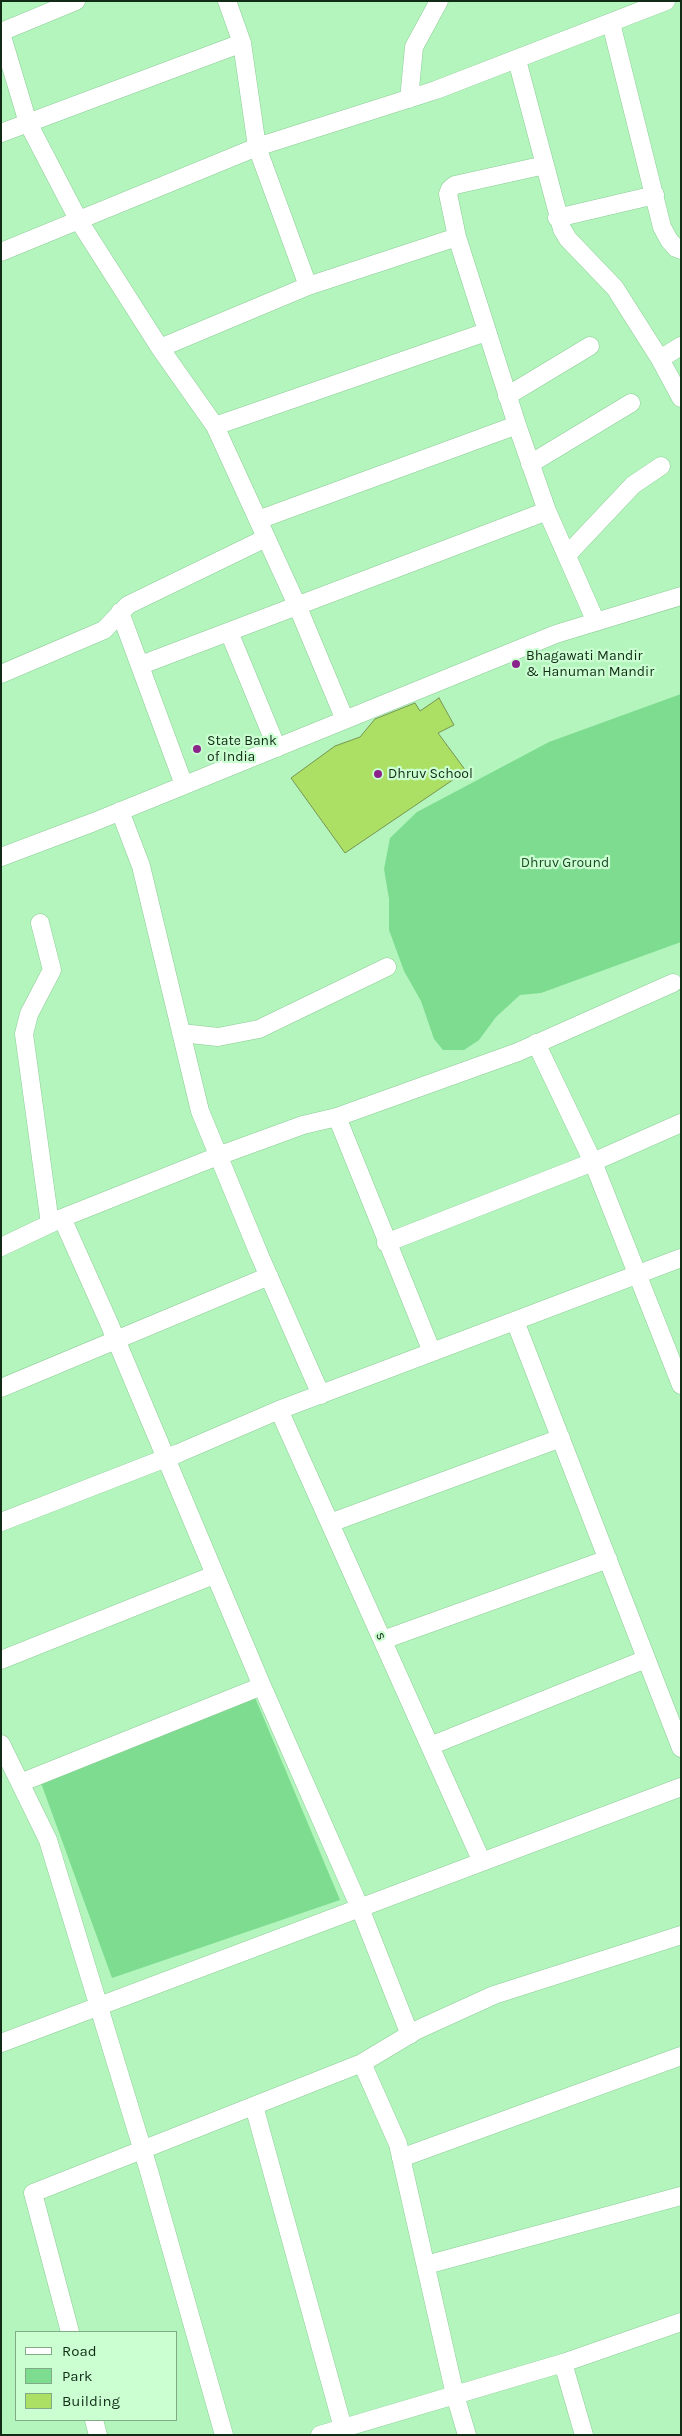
<!DOCTYPE html>
<style>
body{margin:0}
#map{position:relative;width:682px;height:2436px;overflow:hidden;background:#b4f5be;font-family:Karla,sans-serif}
canvas{display:block}
.frame{position:absolute;inset:0;border:2px solid #122b17;pointer-events:none}
.legend{position:absolute;left:15px;top:2331px;width:162px;height:90px;box-sizing:border-box;background:#cbffd2;border:1px solid #81aa87;margin:0;padding:6px 9px;list-style:none;font-size:15px;color:#122b17}
.legend li{display:flex;align-items:center;gap:10px;height:25px}
.legend b{width:25px;border:1px solid #81aa87}
</style>
<div id="map">
<canvas width="682" height="2436"></canvas>
<div class="frame"></div>
<ul class="legend">
<li><b style="height:6px;background:#fff"></b>Road</li>
<li><b style="height:14px;background:#7ddc8f"></b>Park</li>
<li><b style="height:14px;background:#ace064"></b>Building</li>
</ul>
</div>
<script>
const ctx = document.querySelector('canvas').getContext('2d');
ctx.lineJoin = 'round';
function fillPath(path, color) { ctx.fillStyle = color; ctx.fill(path, 'evenodd'); }
const toPath = rows => new Path2D(rows.map(r => 'M' + r).join(''));
function strokePath(path, color, width, dash) { ctx.strokeStyle = color; ctx.lineWidth = width; ctx.lineCap = dash ? 'butt' : 'round'; ctx.setLineDash(dash || []); ctx.stroke(path); }
function drawText(font, color, halo, rows, align = 'center') {
  ctx.font = font + ' Karla,sans-serif'; ctx.lineWidth = 4.5; ctx.setLineDash([]); ctx.textBaseline = 'middle'; ctx.strokeStyle = halo; ctx.fillStyle = color; for (const [text, x, y, turn = 0] of rows) {
    ctx.save(); ctx.translate(x, y); ctx.rotate((+turn || 0) * Math.PI / 180); ctx.textAlign = isNaN(turn) ? turn : align; if (halo) ctx.strokeText(text, 0, 0); ctx.fillText(text, 0, 0); ctx.restore();
  }
}
const green = toPath([
 [681,694,681,942,541,993,520,995,496,1017,479,1040,464,1050,443,1050,434,1039,421,1001,404,971,389,930,389,899,384,869,390,838,417,812,549,742],
 [254,1695,340,1900,112,1978,41,1783]
]);
const building = toPath([
 [439,698,454,725,438,733,466,771,345,853,291,778,335,746,360,737,375,719,415,703,420,711,439,698]
]);
const minor = toPath([
 [227,1,242,43,257,147,308,286],
 [611,23,662,227,669,240,676,248,681,250],
 [1,32,76,1],
 [1,33,28,123,79,221,160,348,308,286,457,237],
 [517,60,562,229,568,239,615,288,660,359,681,398],
 [409,99,414,47,439,1],
 [1,133,242,43],
 [545,165,455,185,450,189,448,194,457,237,517,425,547,511,596,622],
 [557,218,655,195],
 [1,252,257,147,436,90,666,1],
 [160,348,215,426,297,605,345,720],
 [660,359,681,346],
 [507,396,590,346],
 [215,426,486,332],
 [530,464,631,403],
 [258,520,517,425],
 [567,555,633,485,661,466],
 [120,612,184,785],
 [229,632,277,748],
 [141,665,547,511],
 [1,674,104,630,128,605,266,538],
 [120,811,141,866,200,1111,259,1254,321,1395],
 [1,857,94,822,556,634,681,596],
 [40,923,52,970,29,1014,24,1034,50,1224],
 [181,1033,218,1037,259,1029,387,967],
 [536,1043,593,1162,681,1385],
 [337,1117,432,1352],
 [62,1218,218,1156,303,1125,337,1117,518,1052,673,983],
 [386,1243,593,1162,681,1123],
 [1,1247,62,1218,109,1323,262,1686,360,1908,410,2035],
 [515,1321,681,1748],
 [1,1388,269,1276],
 [279,1410,482,1862],
 [1,1522,179,1453,279,1410,681,1258],
 [330,1523,561,1438],
 [383,1640,608,1559],
 [1,1660,214,1575],
 [1,1744,48,1840,149,2171,224,2435],
 [430,1746,646,1659],
 [20,1783,262,1686],
 [1,2043,681,1787],
 [362,2063,398,2144,455,2395,467,2435],
 [254,2106,343,2428],
 [401,2158,681,2056],
 [426,2265,681,2196],
 [70,2332,33,2193,362,2063,417,2030,494,1995,681,1935],
 [563,2363,584,2435],
 [94,2420,98,2435],
 [320,2435,563,2363,681,2322]
]);
const markers = [
 [516,664,5,"#8b248a"],
 [197,749,5,"#8b248a"],
 [378,774,5,"#8b248a"]
];
const poiNames = [
 ["Bhagawati Mandir",526,656],
 ["& Hanuman Mandir",526,672],
 ["State Bank",207,741],
 ["of India",207,757],
 ["Dhruv School",388,774]
];
const parkNames = [
 ["Dhruv Ground",565,863]
];
const streetNames = [
 ["s",381,1636,66]
];
fillPath(green, '#7ddc8f');
fillPath(building, '#ace064');
strokePath(building, '#779552', 1);
strokePath(minor, '#8ccb96', 19);
strokePath(minor, '#fff', 18);
for (const [x, y, r, color] of markers) { const dot = new Path2D(); dot.arc(x, y, r, 0, 2 * Math.PI); ctx.fillStyle = color; ctx.fill(dot); strokePath(dot, '#cbffd2', 2); }
drawText('14px', '#122b17', '#cbffd2', poiNames, 'left');
drawText('14px', '#1d4a27', '#cbffd2', parkNames);
drawText('14px', '#122b17', '#cbffd2', streetNames);
</script>
